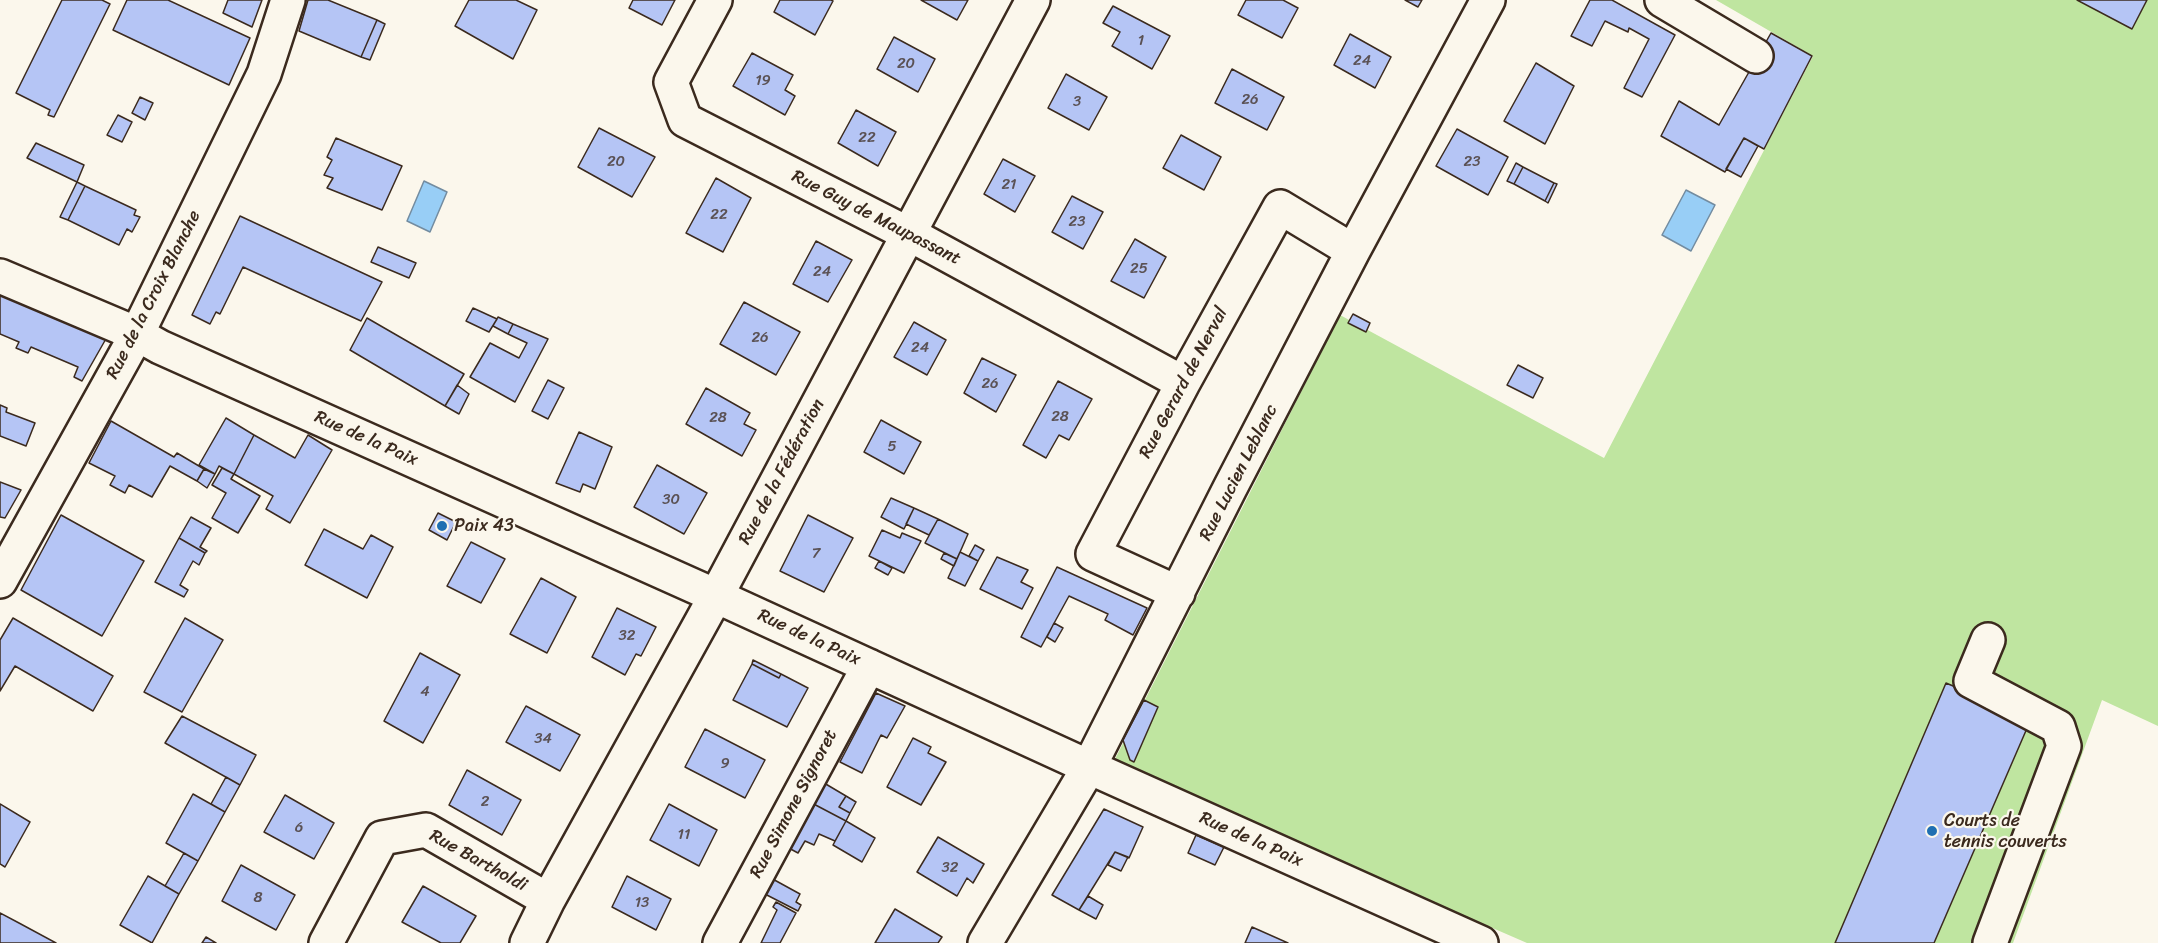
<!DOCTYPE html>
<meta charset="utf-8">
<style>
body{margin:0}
canvas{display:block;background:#fbf7ec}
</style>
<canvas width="2158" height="943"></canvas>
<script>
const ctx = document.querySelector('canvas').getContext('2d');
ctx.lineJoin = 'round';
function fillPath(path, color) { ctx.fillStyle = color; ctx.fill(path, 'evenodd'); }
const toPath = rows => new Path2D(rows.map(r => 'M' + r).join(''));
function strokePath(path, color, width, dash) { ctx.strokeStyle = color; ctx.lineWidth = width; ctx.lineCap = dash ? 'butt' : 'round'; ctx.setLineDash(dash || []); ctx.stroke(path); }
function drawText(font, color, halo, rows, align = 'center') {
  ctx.font = font + ' Sriracha,sans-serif'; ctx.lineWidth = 4.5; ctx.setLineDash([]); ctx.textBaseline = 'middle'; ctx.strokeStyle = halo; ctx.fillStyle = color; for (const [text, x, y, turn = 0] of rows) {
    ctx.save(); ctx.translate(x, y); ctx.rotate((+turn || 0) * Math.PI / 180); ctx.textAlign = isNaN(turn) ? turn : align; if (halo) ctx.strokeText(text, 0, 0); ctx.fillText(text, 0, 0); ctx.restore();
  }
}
const green = toPath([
 [1716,0,2158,0,2158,726,2102,700,2013,943,1527,943,1113,763,1340,315,1604,458,1813,56]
]);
const water = toPath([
 [424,181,447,192,430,232,407,221,424,181],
 [1686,190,1715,205,1691,251,1662,235,1686,190]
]);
const building = toPath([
 [62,0,102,0,110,4,54,117,48,115,50,110,16,93,62,0],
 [127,0,168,0,250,38,229,85,113,30,127,0],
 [228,0,262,0,252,27,223,13,228,0],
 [308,0,328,0,377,20,361,57,299,31,308,0],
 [469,0,516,0,537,10,513,59,455,26,469,0],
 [633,0,675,0,662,25,629,8,633,0],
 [780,0,831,0,833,1,815,35,774,12,780,0],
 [921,0,968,0,957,20,921,0],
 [1246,0,1283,0,1298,8,1282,38,1238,15,1246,0],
 [1405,0,1422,0,1418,7,1405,0],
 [1590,0,1612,0,1675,35,1642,97,1624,88,1649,39,1629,28,1628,32,1605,21,1592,46,1571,36,1590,0],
 [2077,0,2147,0,2132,29,2077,0],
 [1113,6,1170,36,1152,69,1112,46,1120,32,1103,23,1113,6],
 [377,20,385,24,370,60,361,57,377,20],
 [1771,33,1812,56,1764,149,1744,138,1725,172,1661,136,1679,101,1719,125,1771,33],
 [1350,34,1391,57,1375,88,1334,65,1350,34],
 [894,37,935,59,918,92,877,69,894,37],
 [752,53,793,75,785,90,795,96,785,115,733,86,752,53],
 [1536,63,1574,86,1545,144,1504,121,1536,63],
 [1232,69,1284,97,1267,130,1215,103,1232,69],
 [1066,74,1107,97,1089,130,1048,108,1066,74],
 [140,97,153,103,145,120,132,113,140,97],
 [856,110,896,132,878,166,838,143,856,110],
 [118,115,132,122,122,142,107,135,118,115],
 [599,128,655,157,632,197,578,167,599,128],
 [1457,129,1508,157,1488,195,1436,166,1457,129],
 [1181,135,1221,157,1204,190,1163,168,1181,135],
 [336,138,402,166,382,210,327,188,333,178,324,175,332,160,327,157,336,138],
 [1744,138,1758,146,1741,177,1726,169,1744,138],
 [36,143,84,165,77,182,27,158,36,143],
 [1003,159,1035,176,1015,212,984,194,1003,159],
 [1516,163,1523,167,1514,184,1507,181,1516,163],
 [1523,167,1554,183,1545,201,1514,184,1523,167],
 [716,178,751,198,723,252,686,233,716,178],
 [77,182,85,186,68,220,60,217,77,182],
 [1554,183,1557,184,1548,203,1545,201,1554,183],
 [85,186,136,210,134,215,140,217,132,232,127,229,119,245,68,220,85,186],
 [1072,196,1103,212,1083,249,1052,232,1072,196],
 [240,216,382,282,361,321,243,267,220,314,216,312,210,324,192,315,240,216],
 [1135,239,1166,257,1144,298,1111,281,1135,239],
 [816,241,852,260,828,302,793,284,816,241],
 [378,247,416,263,409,278,371,262,378,247],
 [0,289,107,337,82,381,74,377,78,367,31,347,28,353,16,348,19,342,0,334,0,289],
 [744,302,800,332,776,375,720,344,744,302],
 [473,308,497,319,489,332,466,321,473,308],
 [1353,314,1370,323,1366,332,1348,323,1353,314],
 [498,317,513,324,508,334,493,326,498,317],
 [367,318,464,374,445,406,350,350,367,318],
 [914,322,946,340,927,375,894,357,914,322],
 [513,324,548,339,515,402,470,377,490,343,519,358,527,343,508,334,513,324],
 [982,358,1016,375,996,412,964,393,982,358],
 [1518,365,1543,378,1533,398,1507,385,1518,365],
 [548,380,564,388,548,419,532,411,548,380],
 [1058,381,1092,399,1069,440,1059,435,1046,458,1023,445,1058,381],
 [457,385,469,394,459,414,445,406,457,385],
 [706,388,750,413,744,424,756,430,742,456,686,424,706,388],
 [0,405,7,408,6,412,35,423,26,446,0,436,0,405],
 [226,418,254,435,234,474,219,466,215,474,199,465,226,418],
 [881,420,921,442,904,474,864,452,881,420],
 [111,421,174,457,177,453,204,469,197,481,170,466,152,497,129,485,125,493,110,485,115,476,89,463,111,421],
 [579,432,612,447,595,489,583,484,580,492,556,483,579,432],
 [254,435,295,458,308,435,332,450,290,523,266,509,273,496,234,474,254,435],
 [657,465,707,493,684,534,634,507,657,465],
 [222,468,234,474,231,479,260,496,238,533,212,518,226,493,212,485,222,468],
 [204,469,215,474,207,488,197,481,204,469],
 [0,482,21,490,5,518,0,517,0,482],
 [891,498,914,508,904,529,881,517,891,498],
 [914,508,938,519,929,535,906,524,914,508],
 [438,513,456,522,447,540,429,530,438,513],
 [61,515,144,561,102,636,21,590,61,515],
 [808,515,853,538,824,592,780,571,808,515],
 [191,517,211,528,200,547,207,551,205,553,179,538,191,517],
 [938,519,968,534,957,559,925,543,938,519],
 [324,529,363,549,371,535,393,547,367,598,305,565,324,529],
 [882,530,900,538,902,533,921,541,904,573,869,556,882,530],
 [179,538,205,553,199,565,193,561,180,585,188,590,184,597,155,582,179,538],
 [471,542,505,559,481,603,447,586,471,542],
 [975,545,984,550,978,561,969,556,975,545],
 [960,552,978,561,965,586,948,578,960,552],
 [944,553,957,559,954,566,941,559,944,553],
 [997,557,1028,570,1021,582,1033,588,1022,609,980,589,997,557],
 [879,561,892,568,888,575,875,568,879,561],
 [1057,567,1147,608,1133,635,1105,620,1108,614,1069,596,1041,647,1021,637,1057,567],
 [541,578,576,597,547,653,510,634,541,578],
 [617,608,656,627,641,656,636,654,625,675,592,657,617,608],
 [13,618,113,676,93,711,15,666,0,691,0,640,13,618],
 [185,618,223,640,182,712,144,692,185,618],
 [1054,623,1063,628,1055,642,1047,637,1054,623],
 [420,653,460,675,423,743,384,721,420,653],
 [753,660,781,674,779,678,752,664,753,660],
 [752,664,779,678,781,674,808,688,787,727,733,700,752,664],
 [1946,683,2031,719,1934,943,1835,943,1946,683],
 [876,693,905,706,887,738,881,735,862,773,840,762,876,693],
 [1144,700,1158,707,1134,762,1130,760,1123,740,1144,700],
 [526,706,580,735,560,771,506,742,526,706],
 [182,716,256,755,240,785,165,743,182,716],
 [705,729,765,760,745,798,685,767,705,729],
 [913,738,931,747,928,753,946,762,921,805,887,787,913,738],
 [467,770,521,800,502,835,449,805,467,770],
 [226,777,240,785,225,812,211,804,226,777],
 [819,780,846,796,839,807,850,813,846,821,808,801,819,780],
 [193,794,225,812,198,861,166,843,193,794],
 [285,795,334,823,314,859,264,832,285,795],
 [846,796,856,802,850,813,839,807,846,796],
 [808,801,846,821,835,841,819,834,814,845,805,841,798,853,785,846,808,801],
 [0,804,30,822,5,867,0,864,0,804],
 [669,804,717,830,699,866,650,840,669,804],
 [1104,809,1143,827,1129,858,1115,852,1079,910,1052,895,1104,809],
 [846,821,875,838,862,862,833,845,846,821],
 [1196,835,1224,847,1215,865,1188,853,1196,835],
 [938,837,984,864,973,883,967,878,957,896,917,872,938,837],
 [1115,852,1128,857,1121,871,1108,865,1115,852],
 [184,853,198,861,179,894,165,886,184,853],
 [241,865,295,895,276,930,222,901,241,865],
 [148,876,179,894,152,943,120,925,148,876],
 [627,876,671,899,656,930,612,907,627,876],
 [769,877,800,894,796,902,801,905,798,911,761,892,769,877],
 [423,886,476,916,460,943,441,943,402,922,423,886],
 [1088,896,1103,905,1096,919,1079,910,1088,896],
 [776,902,796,913,780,943,761,943,777,910,773,907,776,902],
 [895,909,942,937,938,943,875,943,895,909],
 [0,913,19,923,56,943,0,943,0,913],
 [1252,927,1288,943,1245,943,1252,927],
 [206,937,216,943,202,943,206,937]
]);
const minor = toPath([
 [715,0,671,82,685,120,924,242,1183,383],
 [1662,0,1756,56],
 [0,276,137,334,160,347,716,596,1089,767,1481,943],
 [0,581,137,334,264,74,288,0],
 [1178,593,1093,554,1183,383,1280,207,1353,251],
 [1988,640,1971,681,2058,727,2064,746,1990,943],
 [326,943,382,838,426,830,548,900],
 [527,943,548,900,723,583,1033,0],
 [720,943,869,666],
 [985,943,1089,767,1230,488,1353,251,1488,0]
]);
const markers = [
 [442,526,6,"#1f6fb2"],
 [1932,831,6,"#1f6fb2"]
];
const numberNames = [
 ["1",1141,41],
 ["24",1362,61],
 ["20",906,64],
 ["19",763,81],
 ["26",1250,100],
 ["3",1077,102],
 ["22",867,138],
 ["20",616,162],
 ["23",1472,162],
 ["21",1009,185],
 ["22",719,215],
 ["23",1077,222],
 ["25",1139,269],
 ["24",822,272],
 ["26",760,338],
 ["24",920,348],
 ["26",990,384],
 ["28",1060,417],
 ["28",718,418],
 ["5",892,447],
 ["30",671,500],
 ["7",816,554],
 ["32",627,636],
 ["4",425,692],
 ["34",543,739],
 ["9",725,764],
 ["2",485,802],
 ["6",299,828],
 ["11",684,835],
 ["32",950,868],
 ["8",258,898],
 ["13",642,903]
];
const streetNames = [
 ["Rue Guy de Maupassant",876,218,27],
 ["Rue de la Croix Blanche",154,295,-63],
 ["Rue Gerard de Nerval",1184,383,-62],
 ["Rue de la Paix",366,439,24],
 ["Rue de la Fédération",782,472,-62],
 ["Rue Lucien Leblanc",1239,473,-63],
 ["Rue de la Paix",809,638,25],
 ["Rue Simone Signoret",794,804,-62],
 ["Rue de la Paix",1251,840,24],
 ["Rue Bartholdi",478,861,29]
];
const poiNames = [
 ["Paix 43",454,526],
 ["Courts de",1944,821],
 ["tennis couverts",1944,842]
];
fillPath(green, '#bfe5a0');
fillPath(water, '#98cef6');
strokePath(water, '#738ca0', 1.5);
fillPath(building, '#b5c5f5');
strokePath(building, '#3b2a1e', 1.5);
strokePath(minor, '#3b2a1e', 38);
strokePath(minor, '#fbf7ec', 33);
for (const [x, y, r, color] of markers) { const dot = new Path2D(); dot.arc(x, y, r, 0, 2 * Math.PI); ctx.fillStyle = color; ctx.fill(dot); strokePath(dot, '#fbf7ec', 2); }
drawText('15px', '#5a5154', null, numberNames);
drawText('18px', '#3b2a1e', '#fbf7ec', streetNames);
drawText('18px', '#3b2a1e', '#fbf7ec', poiNames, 'left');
</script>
